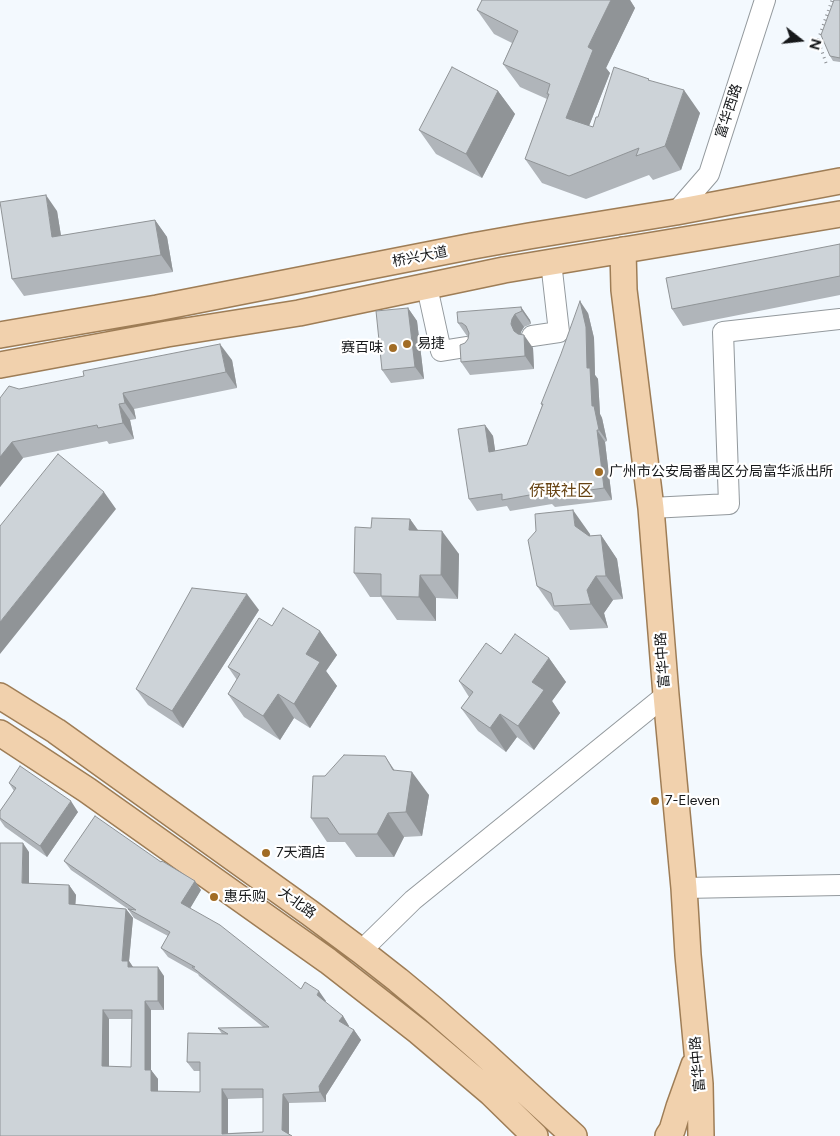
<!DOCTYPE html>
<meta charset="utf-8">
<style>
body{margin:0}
#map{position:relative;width:840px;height:1136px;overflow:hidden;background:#f3f9fe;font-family:Figtree,sans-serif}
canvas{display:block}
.north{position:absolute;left:775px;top:15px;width:50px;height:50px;-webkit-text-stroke:4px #fff;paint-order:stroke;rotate:106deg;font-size:14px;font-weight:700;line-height:20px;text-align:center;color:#16181a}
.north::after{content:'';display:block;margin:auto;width:18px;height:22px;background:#16181a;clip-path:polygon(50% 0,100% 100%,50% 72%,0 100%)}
</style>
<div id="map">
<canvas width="840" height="1136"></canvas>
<div class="north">N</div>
</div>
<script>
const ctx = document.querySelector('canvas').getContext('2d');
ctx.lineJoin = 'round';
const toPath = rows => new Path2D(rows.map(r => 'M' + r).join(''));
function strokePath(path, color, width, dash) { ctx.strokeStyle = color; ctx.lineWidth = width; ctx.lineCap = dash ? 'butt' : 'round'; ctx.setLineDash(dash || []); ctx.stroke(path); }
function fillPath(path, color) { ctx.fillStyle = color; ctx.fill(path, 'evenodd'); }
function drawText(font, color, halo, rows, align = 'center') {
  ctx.font = font + ' Figtree,"Noto Sans SC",sans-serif'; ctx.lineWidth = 4.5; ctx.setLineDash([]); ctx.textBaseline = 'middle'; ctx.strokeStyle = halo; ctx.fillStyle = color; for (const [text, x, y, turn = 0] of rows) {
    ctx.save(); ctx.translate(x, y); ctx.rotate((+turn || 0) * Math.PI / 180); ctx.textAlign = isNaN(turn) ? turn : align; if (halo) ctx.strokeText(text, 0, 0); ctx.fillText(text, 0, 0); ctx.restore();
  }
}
const path = toPath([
 [826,63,818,40,832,0]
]);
const minor = toPath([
 [676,212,709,174,765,0],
 [427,287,441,351,466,347],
 [532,336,559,332,551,262],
 [651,508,729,504,723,332,840,319],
 [684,888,840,885],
 [361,951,413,900,666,695]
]);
const major = toPath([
 [623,250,624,290,651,508,666,695,684,888,688,955,700,1084,701,1136],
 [0,335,157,308,473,246,529,236,676,212,840,181],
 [0,365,167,334,299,313,504,270,840,214],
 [0,696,56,731,310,913,361,951,398,980,433,1009,481,1051,574,1136],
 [0,733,87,790,328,961,419,1032,491,1093,535,1136],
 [668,1136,672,1130,679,1107,694,1065]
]);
const wall = toPath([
 [482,0,630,0,635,8,606,68,610,73,589,126,593,127,598,117,650,81,700,113,681,170,653,180,649,175,586,199,542,183,525,159,547,99,520,87,503,64,512,43,494,34,477,10],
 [840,0,840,62,833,61,830,56],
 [498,91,515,114,482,178,436,154,419,130],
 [57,211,61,236,155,220,167,237,173,272,24,296,12,279],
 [840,244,840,295,683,326,672,309],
 [521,307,530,320,531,324,524,327,521,332,521,334,533,348,534,369,470,375,461,362,465,343,468,339,468,336,467,336,458,323],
 [408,308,417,321,424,379,391,383,382,370],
 [588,313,594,338,595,375,598,379,600,414,602,418,607,441,605,442,612,500,555,507,552,504,510,511,507,506,477,511,469,499,485,425,493,436,495,451,527,445,542,406,541,404],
 [232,360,237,388,134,409,136,419,130,420,134,439,109,444,107,441,23,458,0,487,0,398,19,389],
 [410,519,418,530,459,554,458,599,436,598,436,621,397,620,381,597,370,597,354,573,371,528],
 [590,534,590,536,601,535,617,559,623,599,613,600,604,613,608,628,570,630,558,612,554,610,537,586],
 [259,610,183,728,148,705,136,689],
 [272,626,320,631,337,655,326,671,337,686,310,728,294,718,280,740,244,717,228,694,237,680,228,667],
 [501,654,549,658,566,682,552,701,560,713,534,750,517,737,506,752,478,731,461,708,469,697,459,681],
 [395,771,429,795,422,836,404,837,394,857,356,857,345,842,327,842,311,818,325,776],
 [9,783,78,812,47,857,5,827,0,820,0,811,14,791],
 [29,852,29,884,69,885,76,895,75,904,126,909,133,918,129,961,133,967,164,976,164,1010,151,1010,151,1070,158,1079,158,1092,200,1092,200,1071,194,1071,187,1062,222,1034,218,1028,263,1027,199,976,198,974,168,957,161,948,168,936,134,918,128,909,71,870,64,861,201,890,190,908,301,989,326,1001,325,1002,343,1016,349,1026,348,1027,354,1030,361,1040,326,1095,326,1102,289,1103,289,1134,0,1136],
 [109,1019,132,1019,131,1067,109,1067],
 [263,1098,263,1132,228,1133,228,1099]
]);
const shadedWall = toPath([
 [611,0,630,0,635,8,606,68,610,73,583,141,566,118,588,47],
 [684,90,700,113,681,170,665,146],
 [498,91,515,114,482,178,466,154],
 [46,195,57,211,64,254,52,237],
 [155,220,167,237,173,272,161,255],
 [580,301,588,313,594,338,595,375,598,379,600,414,602,418,607,441,599,430,592,406,587,368],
 [521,307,530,320,531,324,522,311],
 [408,308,417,321,424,379,415,367],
 [515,314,524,327,521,332,520,337,514,331,511,324,512,319],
 [524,335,533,348,534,369,525,356],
 [220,344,232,360,237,388,226,372],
 [123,393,134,409,136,419,125,403],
 [119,404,130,420,134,439,123,423],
 [485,425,493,436,497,463,489,452],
 [597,430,605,442,612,500,604,488],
 [12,442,23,458,0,487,0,457],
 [104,492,116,509,0,654,0,622],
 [573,510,590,534,592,550,575,526],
 [410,519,426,542,409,530],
 [442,531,459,554,458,599,441,575],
 [601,535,617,559,623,599,606,576],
 [420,575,436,598,436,621,419,597],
 [596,576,613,600,604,613,608,628,591,604,587,590],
 [247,594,259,610,183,728,172,711],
 [320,631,337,655,326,671,337,686,310,728,294,704,306,654],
 [549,658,566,682,552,701,560,713,534,750,518,726,532,682],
 [278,694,294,718,280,740,263,716],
 [500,714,517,737,506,752,490,728],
 [385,756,401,780,412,772,429,795,422,836,406,812,393,770],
 [71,801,78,812,47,857,40,846],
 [388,813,404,837,394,857,377,834],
 [23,843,29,852,29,893,22,883],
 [195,881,201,890,188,912,181,903],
 [69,885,76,895,75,913,69,904],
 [126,909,133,918,129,961,135,970,135,977,122,961],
 [158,967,164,976,164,1010,158,1001],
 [319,991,326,1001,324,1004,317,995],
 [145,1001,151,1010,151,1070,158,1079,158,1101,151,1091,145,1070],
 [103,1010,109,1019,109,1076,102,1066],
 [343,1016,349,1026,346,1030,339,1021],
 [354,1030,361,1040,326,1095,326,1102,320,1092,319,1086],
 [222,1089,228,1099,228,1136,222,1134],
 [283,1094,289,1103,289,1136,282,1130]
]);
const building = toPath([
 [482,0,611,0,588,47,593,50,566,118,593,127,596,117,598,117,614,67,649,79,648,80,684,90,665,146,636,156,639,148,569,176,525,159,549,94,547,94,550,84,503,64,518,31,477,10,482,0],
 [834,0,840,0,840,58,830,56,821,35,834,0],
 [452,67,498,91,466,154,419,130,452,67],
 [46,195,52,237,155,220,161,255,12,279,0,202,46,195],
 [840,244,840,276,672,309,666,278,840,244],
 [580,301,586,327,587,368,590,368,592,406,594,406,599,430,597,430,604,488,547,496,546,492,502,500,502,494,469,499,458,429,485,425,489,452,527,445,543,404,541,404,561,354,580,301],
 [521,307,522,311,515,314,512,319,511,324,514,331,518,334,524,335,525,356,461,362,460,345,465,343,468,339,469,333,466,326,462,323,458,323,457,312,521,307],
 [408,308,415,367,382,370,376,311,408,308],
 [220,344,226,372,123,393,125,403,119,404,123,423,98,428,97,425,12,442,0,457,0,398,9,386,19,389,84,376,83,371,220,344],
 [58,454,104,492,0,622,0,526,58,454],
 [573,510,575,526,589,536,601,535,606,576,596,576,587,590,591,604,554,606,551,593,537,586,528,540,536,531,535,514,573,510],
 [372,518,410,519,409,530,442,531,441,575,420,575,419,597,381,596,381,574,354,573,355,527,371,528,372,518],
 [192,588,247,594,172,711,136,689,192,588],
 [283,608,320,631,306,654,320,662,294,704,278,694,263,716,228,694,240,674,228,667,259,618,272,626,283,608],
 [515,634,549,658,532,682,544,690,518,726,500,714,490,728,461,708,473,692,459,681,486,643,501,654,515,634],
 [344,755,385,756,393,770,412,772,406,812,388,813,377,834,339,834,328,818,311,818,313,776,325,776,344,755],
 [20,766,71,801,40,846,0,818,0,811,16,788,9,783,20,766],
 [95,816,161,862,162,861,195,881,181,903,220,925,301,989,305,982,319,991,317,995,343,1016,339,1021,354,1030,319,1086,320,1092,283,1094,282,1130,292,1136,0,1136,0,843,23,843,22,883,69,885,69,904,126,909,122,961,128,961,128,967,158,967,158,1001,145,1001,145,1070,151,1070,151,1091,200,1092,200,1062,187,1062,188,1033,228,1034,218,1028,269,1027,192,967,195,967,161,948,170,932,128,909,136,910,64,861,95,816],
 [103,1010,132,1010,131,1067,102,1066,103,1010],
 [222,1089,263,1089,263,1132,222,1134,222,1089]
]);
const markers = [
 [407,344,5,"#a16c25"],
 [393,348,5,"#a16c25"],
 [599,472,5,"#a16c25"],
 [655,801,5,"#a16c25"],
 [266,853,5,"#a16c25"],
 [214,897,5,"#a16c25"]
];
const streetNames = [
 ["富华西路",729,111,-72],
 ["桥兴大道",420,257,-11],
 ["富华中路",663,660,-94],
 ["大北路",297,903,36],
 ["富华中路",698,1064,-95]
];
const poiNames = [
 ["易捷",417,344],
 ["赛百味",383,348,"right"],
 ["广州市公安局番禺区分局富华派出所",609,472],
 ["7-Eleven",665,801],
 ["7天酒店",276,853],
 ["惠乐购",224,897]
];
const quarterNames = [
 ["侨联社区",561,491]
];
strokePath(minor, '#93999d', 22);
strokePath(major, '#9e7d56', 28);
strokePath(path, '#8d9195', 3, [1, 4]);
strokePath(minor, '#fff', 20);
strokePath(major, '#f1d1ad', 25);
fillPath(wall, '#b0b5ba');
fillPath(shadedWall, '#909497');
fillPath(building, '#cdd3d8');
strokePath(building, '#909497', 1);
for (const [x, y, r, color] of markers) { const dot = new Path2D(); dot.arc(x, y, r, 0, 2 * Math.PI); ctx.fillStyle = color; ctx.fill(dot); strokePath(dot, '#fff', 2); }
drawText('14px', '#16181a', '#fff', streetNames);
drawText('14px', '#16181a', '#fff', poiNames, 'left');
drawText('16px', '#664211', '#fff', quarterNames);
</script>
